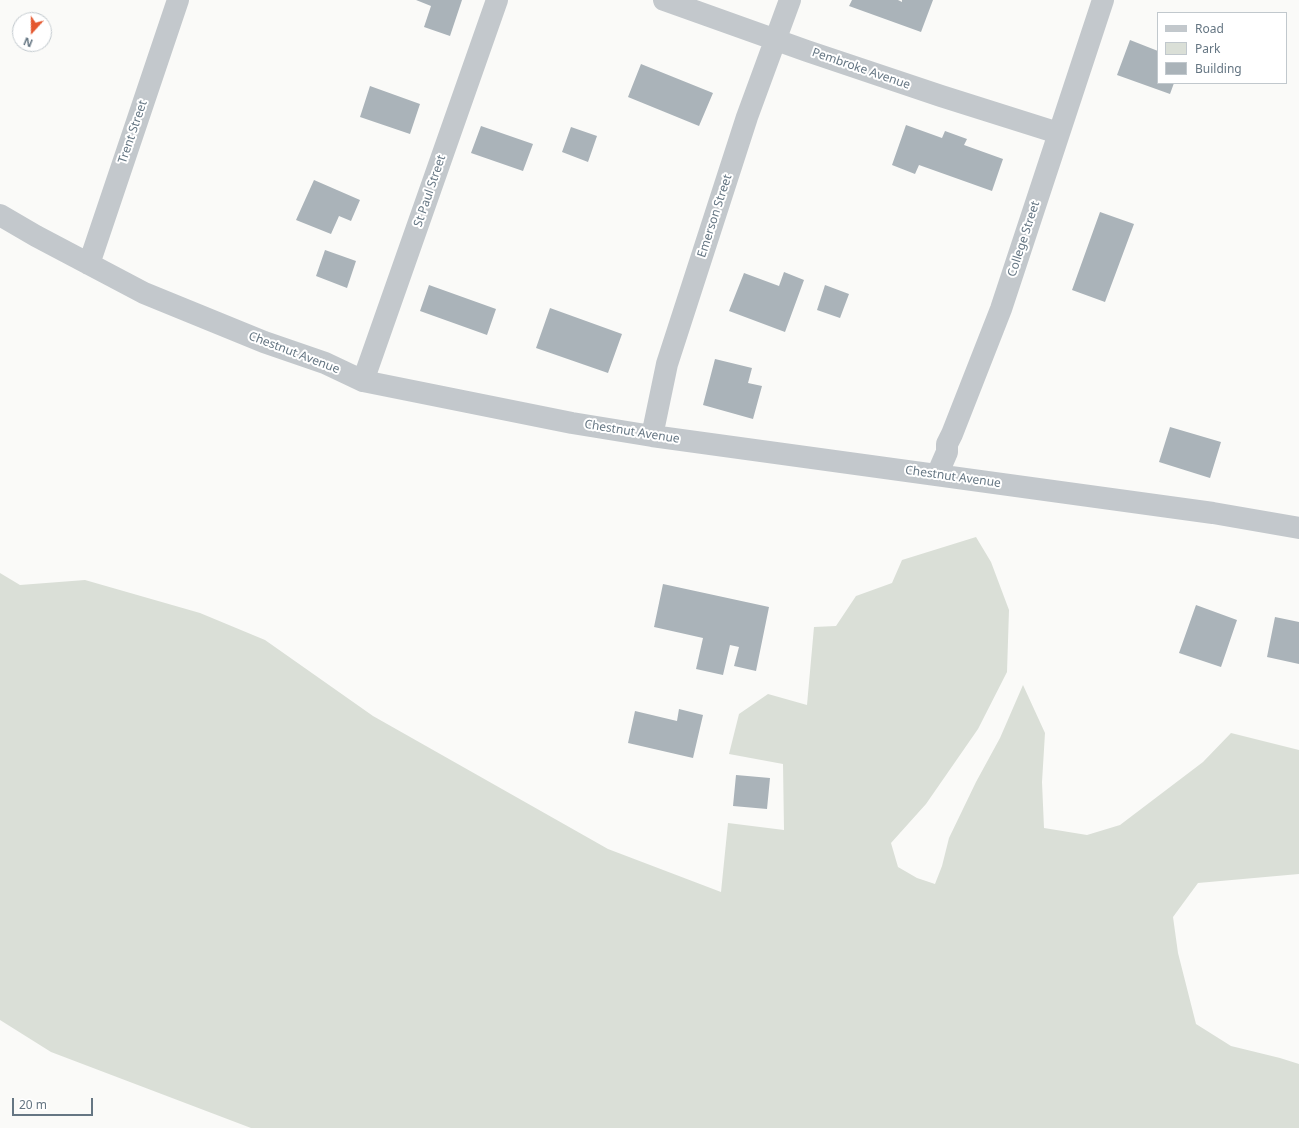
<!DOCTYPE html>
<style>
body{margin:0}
#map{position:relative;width:1299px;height:1128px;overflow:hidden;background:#fafaf8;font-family:"Noto Sans",sans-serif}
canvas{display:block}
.legend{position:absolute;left:1157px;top:12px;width:130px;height:72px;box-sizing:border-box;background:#fff;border:1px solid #c1c8cd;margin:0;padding:5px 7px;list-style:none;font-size:12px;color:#657683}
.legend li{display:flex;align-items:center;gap:8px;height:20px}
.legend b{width:20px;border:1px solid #c1c8cd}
.north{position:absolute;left:12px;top:12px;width:40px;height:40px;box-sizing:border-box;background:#fff;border:1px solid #c1c8cd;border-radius:50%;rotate:201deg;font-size:11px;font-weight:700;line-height:16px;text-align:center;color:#657683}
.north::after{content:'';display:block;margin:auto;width:14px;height:18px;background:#e4572e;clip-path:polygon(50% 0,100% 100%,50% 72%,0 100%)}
.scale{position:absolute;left:12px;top:1098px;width:81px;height:18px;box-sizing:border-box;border:2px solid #657683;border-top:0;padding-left:5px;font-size:12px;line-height:14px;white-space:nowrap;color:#657683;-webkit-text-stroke:3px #fff;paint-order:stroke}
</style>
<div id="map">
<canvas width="1299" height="1128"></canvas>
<ul class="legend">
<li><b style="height:5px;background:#c3c8cc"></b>Road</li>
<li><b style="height:11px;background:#dadfd7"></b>Park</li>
<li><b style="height:11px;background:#aab3b9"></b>Building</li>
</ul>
<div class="north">N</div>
<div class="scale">20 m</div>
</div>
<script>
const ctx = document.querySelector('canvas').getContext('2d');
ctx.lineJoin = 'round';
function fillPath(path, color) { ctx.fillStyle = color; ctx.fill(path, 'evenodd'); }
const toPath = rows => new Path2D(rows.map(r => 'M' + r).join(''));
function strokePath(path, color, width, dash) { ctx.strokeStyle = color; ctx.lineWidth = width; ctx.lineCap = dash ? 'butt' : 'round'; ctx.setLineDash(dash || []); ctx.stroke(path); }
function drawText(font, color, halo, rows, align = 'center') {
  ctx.font = font + ' "Noto Sans",sans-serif'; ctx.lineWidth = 4; ctx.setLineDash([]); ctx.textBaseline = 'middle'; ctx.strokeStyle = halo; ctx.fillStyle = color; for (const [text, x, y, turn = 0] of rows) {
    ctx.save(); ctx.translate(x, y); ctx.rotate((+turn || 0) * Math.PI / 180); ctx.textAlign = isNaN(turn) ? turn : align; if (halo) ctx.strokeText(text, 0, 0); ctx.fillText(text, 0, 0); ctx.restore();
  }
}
const green = toPath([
 [976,537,991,562,1009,610,1007,672,978,729,926,804,891,843,898,867,917,878,935,884,942,866,949,838,976,782,1000,738,1023,685,1045,733,1042,782,1044,828,1087,835,1120,825,1203,762,1231,733,1299,750,1299,874,1198,883,1173,917,1178,953,1196,1024,1231,1046,1280,1058,1299,1064,1299,1128,251,1128,51,1052,0,1020,0,573,20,585,85,580,200,613,265,640,373,716,608,849,721,892,728,823,784,830,783,764,729,754,739,714,768,694,807,705,814,627,836,626,856,596,892,583,902,560]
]);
const building = toPath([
 [416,0,462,0,450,36,424,27,431,6],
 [852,0,898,0,902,2,902,0,933,0,921,32,849,6],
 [1130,40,1158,51,1158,83,1174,83,1170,94,1117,75],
 [641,64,713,93,699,126,628,97],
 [370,86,420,104,410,134,360,117],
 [906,125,942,138,945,131,967,139,964,145,1003,159,992,191,919,165,915,174,892,165],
 [481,126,533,144,523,171,471,153],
 [571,127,597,136,588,162,562,152],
 [314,180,360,200,351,221,339,216,331,234,296,220],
 [1100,212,1134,224,1105,302,1072,290],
 [325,250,356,261,347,288,316,276],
 [784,272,804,280,785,332,729,311,744,273,779,286],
 [429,285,496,309,487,335,420,311],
 [825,285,849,294,840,318,817,310],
 [550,308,622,334,608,373,536,348],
 [715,359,752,368,748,383,762,386,753,419,703,405],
 [1170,427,1221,442,1210,478,1159,462],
 [663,584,769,607,756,671,734,666,739,647,730,645,723,675,696,669,703,638,654,627],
 [1196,605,1237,620,1221,667,1179,653],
 [1275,617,1299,622,1299,664,1267,657],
 [679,709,703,715,693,758,628,743,635,711,677,721],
 [736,775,770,778,767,809,733,806]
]);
const minor = toPath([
 [664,0,807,51,941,96,1055,132,1058,136],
 [0,215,36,236,144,293,264,342,325,363,363,381,572,423,652,436,1213,513,1299,528],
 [89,264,178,0],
 [363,381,497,0],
 [652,436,667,364,747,117,790,0],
 [937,475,947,452,947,444,952,434,1001,309,1103,0]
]);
const streetNames = [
 ["Pembroke Avenue",861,69,19],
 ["Trent Street",133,132,-71],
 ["St Paul Street",430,191,-71],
 ["Emerson Street",715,216,-72],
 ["College Street",1024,239,-72],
 ["Chestnut Avenue",294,353,21],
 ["Chestnut Avenue",632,432,9],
 ["Chestnut Avenue",953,477,8]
];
fillPath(green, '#dadfd7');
fillPath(building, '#aab3b9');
strokePath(minor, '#c3c8cc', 22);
drawText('12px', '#657683', '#fff', streetNames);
</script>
